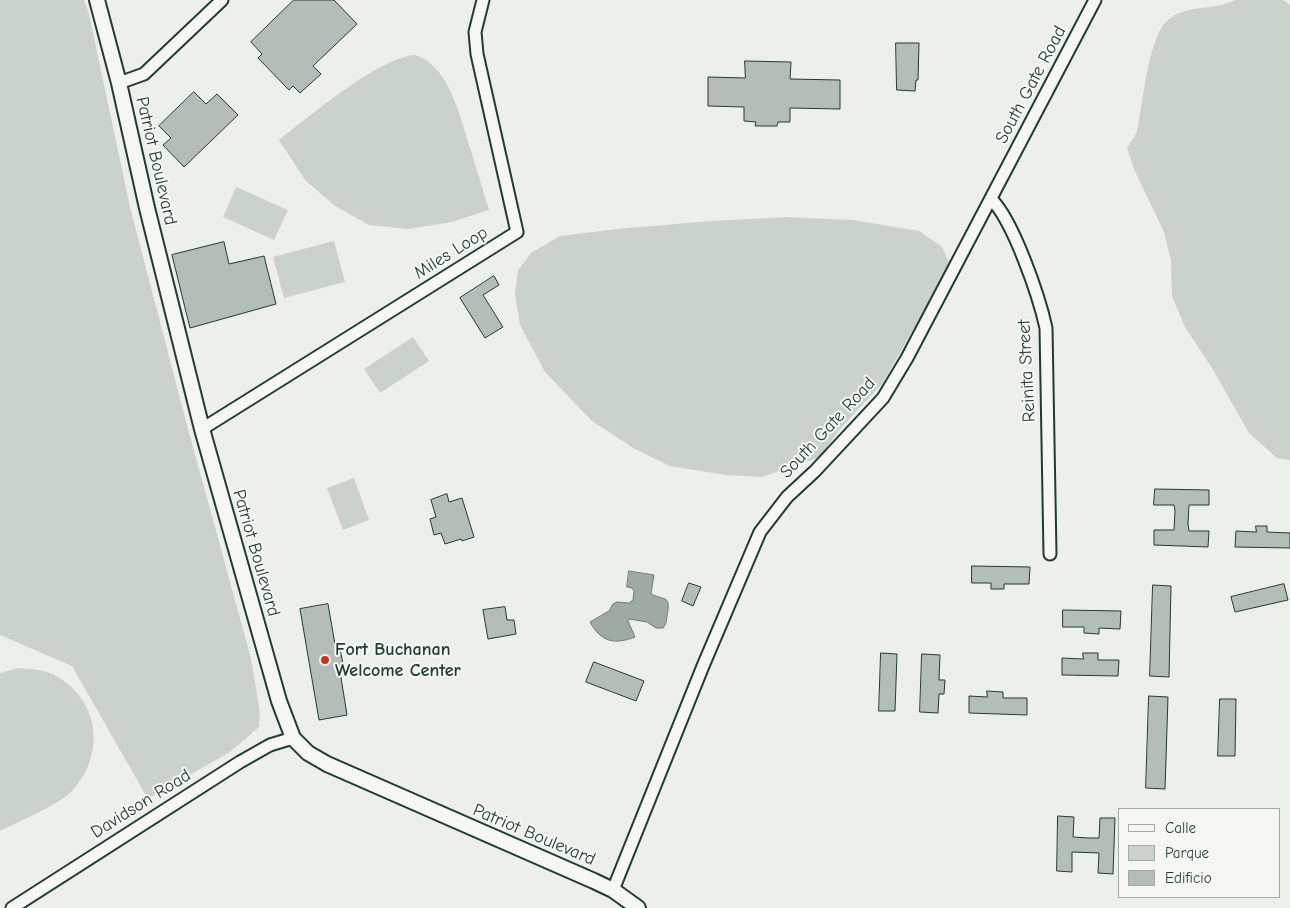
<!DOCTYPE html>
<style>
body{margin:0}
#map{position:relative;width:1290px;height:908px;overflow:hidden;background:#edefea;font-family:"Comic Neue",sans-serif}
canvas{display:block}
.legend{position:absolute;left:1118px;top:808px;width:162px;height:90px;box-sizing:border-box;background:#f6f6f2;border:1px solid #a0aca6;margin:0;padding:6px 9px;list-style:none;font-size:15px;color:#1f3d34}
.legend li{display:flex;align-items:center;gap:10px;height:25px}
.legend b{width:25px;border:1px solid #a0aca6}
</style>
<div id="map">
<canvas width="1290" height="908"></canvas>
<ul class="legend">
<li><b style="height:6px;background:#f6f6f2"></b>Calle</li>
<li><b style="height:14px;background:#cbd2cc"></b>Parque</li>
<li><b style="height:14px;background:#b4bdb8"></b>Edificio</li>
</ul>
</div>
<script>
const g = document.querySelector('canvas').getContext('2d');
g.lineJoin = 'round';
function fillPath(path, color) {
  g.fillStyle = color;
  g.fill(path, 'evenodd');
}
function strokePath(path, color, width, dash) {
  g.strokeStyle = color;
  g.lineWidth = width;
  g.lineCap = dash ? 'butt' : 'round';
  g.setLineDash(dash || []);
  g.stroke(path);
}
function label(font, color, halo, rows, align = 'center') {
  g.font = font + ' "Comic Neue",sans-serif';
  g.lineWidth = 4;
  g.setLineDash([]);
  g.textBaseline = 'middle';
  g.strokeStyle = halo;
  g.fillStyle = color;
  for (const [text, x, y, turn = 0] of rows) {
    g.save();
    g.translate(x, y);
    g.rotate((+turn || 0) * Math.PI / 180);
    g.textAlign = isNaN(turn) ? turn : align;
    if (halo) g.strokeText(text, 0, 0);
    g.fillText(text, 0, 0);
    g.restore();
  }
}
const green = new Path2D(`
 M 0,0 L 84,0 L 89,14 L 130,207 L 188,429 L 251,658 L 260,712 L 259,727 L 230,752 L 148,799 L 72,666 L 0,635 Z
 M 1235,0 L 1283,0 L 1290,5 L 1290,460 L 1277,458 L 1249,433 L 1212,368 L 1185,327 L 1172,296 L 1171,261 L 1164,232 L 1134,169 L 1127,148 C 1130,143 1135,137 1137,131 C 1143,105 1148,35 1169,19 C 1188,4 1215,11 1235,0 Z
 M 415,55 C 450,65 461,121 471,151 C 477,171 483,190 489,210 L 452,222 L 408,229 L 369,225 L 335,206 L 305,180 L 279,140 C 309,117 379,57 415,55 Z
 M 236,187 L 288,210 L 274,240 L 223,217 Z
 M 786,217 L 853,220 L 919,231 L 942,247 L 950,265 L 882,384 L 840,429 L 820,457 L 762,477 L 726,475 L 670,466 L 635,449 L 592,421 L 545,372 L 520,325 L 515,294 L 518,270 L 531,253 L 560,236 L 617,229 L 711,221 Z
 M 334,241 L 345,282 L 284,298 L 273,257 Z
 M 413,337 L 429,361 L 380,393 L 364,369 Z
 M 354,478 L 369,520 L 343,530 L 327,488 Z
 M 18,668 C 29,669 41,669 52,674 C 100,697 107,755 71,792 C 58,805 18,822 0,831 L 0,673 Z`);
const water = new Path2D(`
 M 629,571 L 654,575 L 651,594 C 666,601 671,595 667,616 C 666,622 667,623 663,628 L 656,628 L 647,622 L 629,619 L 628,621 L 635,637 C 614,645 601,642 590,622 L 609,611 L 613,604 L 617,602 L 629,603 L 633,600 L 634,591 L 632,588 L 627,587 Z`);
const building = new Path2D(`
 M 294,0 L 334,0 L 357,24 L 313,66 L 321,74 L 300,93 L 293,86 L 289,90 L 258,58 L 262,54 L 251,42 Z
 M 896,43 L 919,43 L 918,80 L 916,80 L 915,91 L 897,90 Z
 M 745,61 L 791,62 L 790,79 L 840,80 L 840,109 L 790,108 L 790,122 L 778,122 L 777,126 L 755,126 L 756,122 L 744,121 L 744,107 L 708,106 L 708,77 L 745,78 Z
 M 194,92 L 206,104 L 217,94 L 238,115 L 184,167 L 163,145 L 171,138 L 159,126 Z
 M 224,242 L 229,264 L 264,256 L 276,304 L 190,328 L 172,255 Z
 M 494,276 L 499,285 L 483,295 L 503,327 L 485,338 L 460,298 Z
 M 1155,489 L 1209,490 L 1209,505 L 1189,505 L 1188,524 L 1189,531 L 1209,531 L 1208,547 L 1154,545 L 1154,530 L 1174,530 L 1175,511 L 1174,505 L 1154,505 Z
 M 447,494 L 449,502 L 462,498 L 474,537 L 462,541 L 461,539 L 445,544 L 441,533 L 434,535 L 430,519 L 436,517 L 431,500 Z
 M 1256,526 L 1267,526 L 1267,532 L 1290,533 L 1290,548 L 1235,547 L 1236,531 L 1256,532 Z
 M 972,566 L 1030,567 L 1029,584 L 1004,584 L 1004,589 L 991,589 L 991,583 L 972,583 Z
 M 689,583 L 701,587 L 693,606 L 682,601 Z
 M 1284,584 L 1288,600 L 1235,612 L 1231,597 Z
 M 1153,585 L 1171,586 L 1169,677 L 1150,676 Z
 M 328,604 L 336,650 L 340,649 L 343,664 L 339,665 L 347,715 L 319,720 L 300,609 Z
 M 505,607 L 507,620 L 514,620 L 516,634 L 488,639 L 483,610 Z
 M 1063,610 L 1121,611 L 1120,629 L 1099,628 L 1099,634 L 1084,633 L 1084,627 L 1063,627 Z
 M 881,653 L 897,654 L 895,711 L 879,711 Z
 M 1083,653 L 1098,653 L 1098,660 L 1119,660 L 1118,676 L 1062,675 L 1062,658 L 1083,659 Z
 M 922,654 L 940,655 L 939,680 L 945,680 L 944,694 L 939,694 L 938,713 L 920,712 Z
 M 594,662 L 644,681 L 636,701 L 586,682 Z
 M 987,691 L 1003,692 L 1003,698 L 1027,698 L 1027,715 L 969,713 L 969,696 L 987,697 Z
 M 1149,696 L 1168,697 L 1165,789 L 1146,788 Z
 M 1220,699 L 1236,699 L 1235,756 L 1218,756 Z
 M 1058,816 L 1074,817 L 1073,837 L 1089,838 L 1099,838 L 1100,818 L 1115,818 L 1113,874 L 1098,873 L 1099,853 L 1072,852 L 1072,872 L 1057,871 Z`);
const minor = new Path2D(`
 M 119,83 L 144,74 L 222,0
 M 991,199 C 1013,220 1039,296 1046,328 L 1050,554
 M 202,429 L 517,232 L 477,54 L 475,32 L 483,0
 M 613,890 L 703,666 L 760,532 L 787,497 L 815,471 L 883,398 L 907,358 L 1095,0
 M 12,908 L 240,762 L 270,745 L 293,738`);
const tertiary = new Path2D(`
 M 97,0 L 119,83 L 147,208 L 202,429 L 279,701 L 293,738 L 308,753 L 327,764 L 594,881 L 613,890 L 638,908`);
const markers = [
 [325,660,5,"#c8321e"]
];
const streetNames = [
 ["South Gate Road",1031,85,-62],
 ["Patriot Boulevard",156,161,77],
 ["Miles Loop",451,253,-32],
 ["Reinita Street",1027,371,-93],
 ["South Gate Road",828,428,-47],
 ["Patriot Boulevard",256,553,74],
 ["Davidson Road",141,804,-32],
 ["Patriot Boulevard",534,835,23]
];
const poiNames = [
 ["Fort Buchanan",335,650],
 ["Welcome Center",335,671]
];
fillPath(green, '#cbd2cc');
fillPath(water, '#9faaa4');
strokePath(water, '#6c7e77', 1);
fillPath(building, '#b4bdb8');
strokePath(building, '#1f3d34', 1);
strokePath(minor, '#1f3d34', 15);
strokePath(tertiary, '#1f3d34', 18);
strokePath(minor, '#f6f6f2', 11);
strokePath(tertiary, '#f6f6f2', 14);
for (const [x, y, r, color] of markers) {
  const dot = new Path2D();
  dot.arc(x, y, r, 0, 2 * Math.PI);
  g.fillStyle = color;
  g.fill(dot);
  strokePath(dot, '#f6f6f2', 2);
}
label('18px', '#1f3d34', '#f6f6f2', streetNames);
label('bold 18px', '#1f3d34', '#f6f6f2', poiNames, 'left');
</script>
